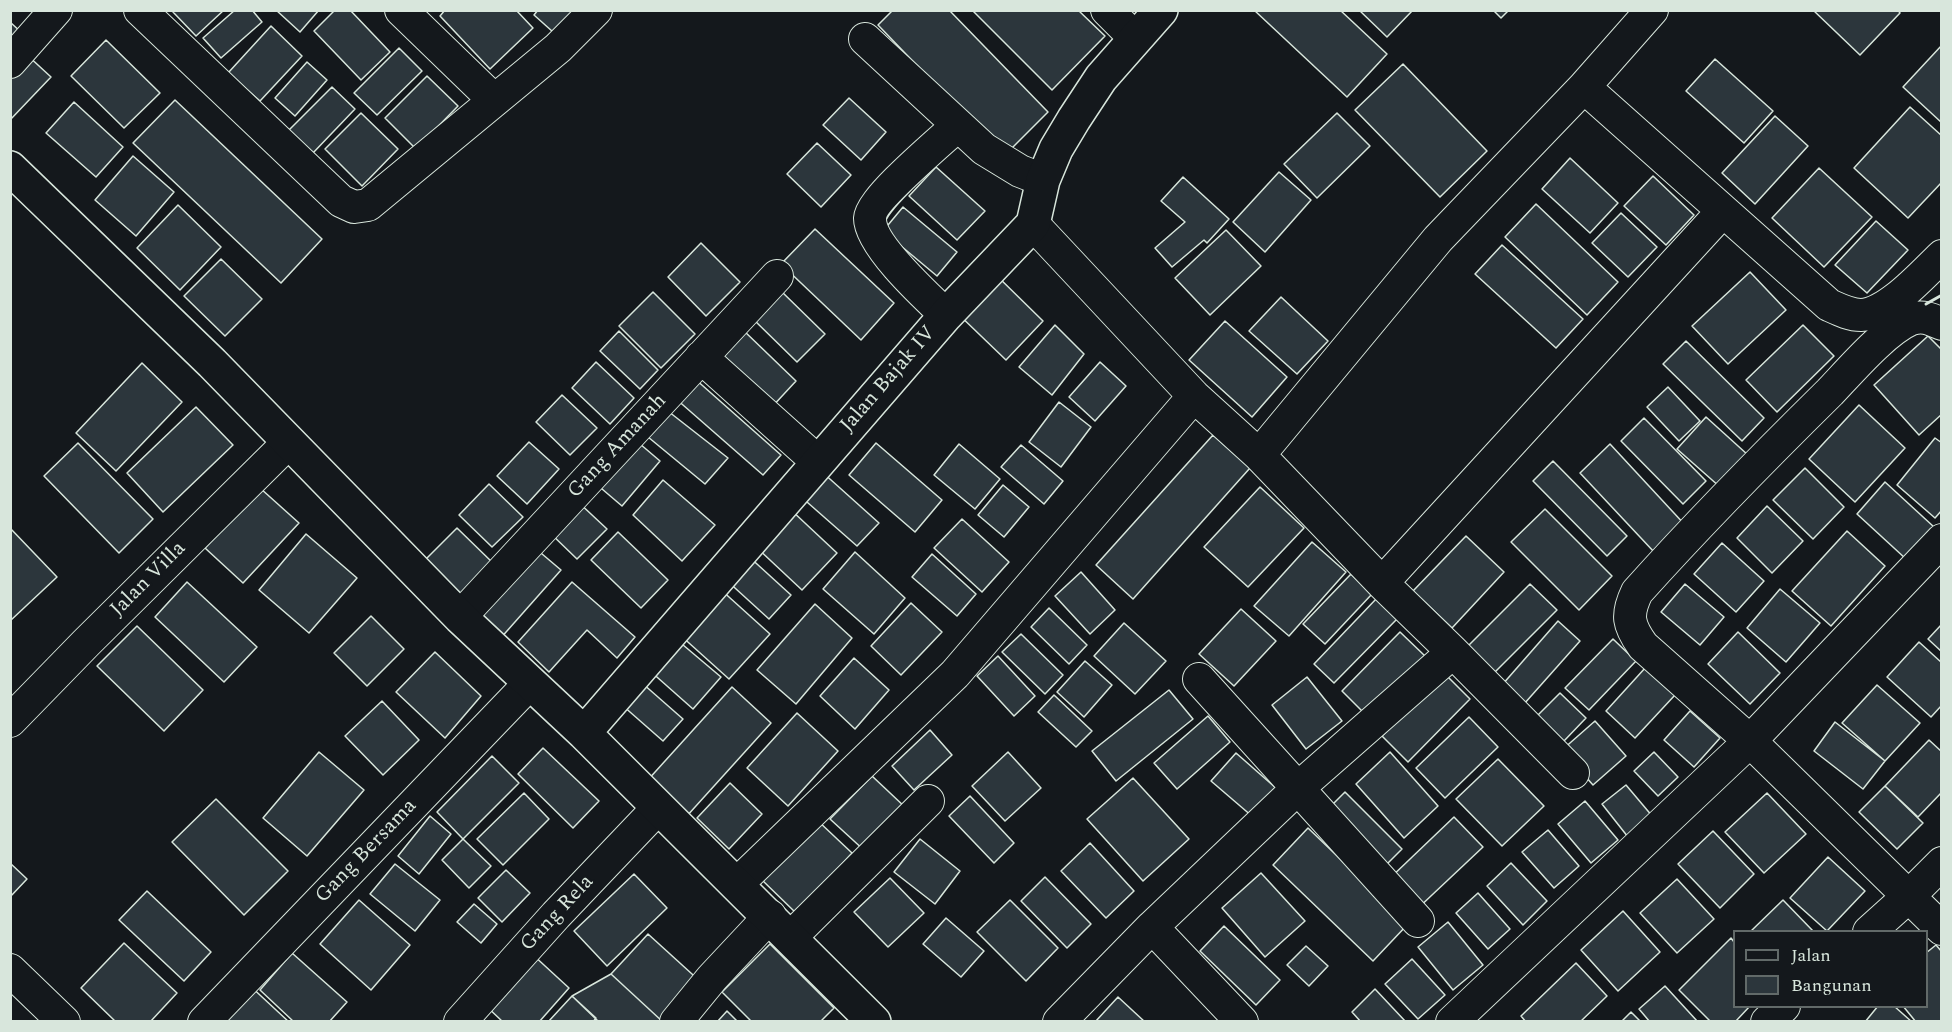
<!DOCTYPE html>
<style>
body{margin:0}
#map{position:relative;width:1952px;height:1032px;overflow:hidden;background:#14181c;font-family:Spectral,serif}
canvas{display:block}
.frame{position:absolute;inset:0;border:12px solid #d8e6dc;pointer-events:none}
.legend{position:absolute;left:1733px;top:930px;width:195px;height:78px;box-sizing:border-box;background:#14181c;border:2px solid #626a69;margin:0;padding:8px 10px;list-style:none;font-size:18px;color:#d8e6dc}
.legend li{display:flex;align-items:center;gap:12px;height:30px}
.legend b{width:30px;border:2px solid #626a69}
</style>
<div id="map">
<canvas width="1952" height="1032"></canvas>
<div class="frame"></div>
<ul class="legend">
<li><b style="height:8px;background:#14181c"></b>Jalan</li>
<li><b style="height:16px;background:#2c363c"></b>Bangunan</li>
</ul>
</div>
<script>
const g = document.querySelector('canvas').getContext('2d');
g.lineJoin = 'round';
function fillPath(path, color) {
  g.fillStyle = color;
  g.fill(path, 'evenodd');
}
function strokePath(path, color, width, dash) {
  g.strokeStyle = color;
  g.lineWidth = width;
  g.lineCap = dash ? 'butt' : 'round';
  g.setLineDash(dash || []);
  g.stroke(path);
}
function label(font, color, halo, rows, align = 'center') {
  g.font = font + ' Spectral,serif';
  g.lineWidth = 4.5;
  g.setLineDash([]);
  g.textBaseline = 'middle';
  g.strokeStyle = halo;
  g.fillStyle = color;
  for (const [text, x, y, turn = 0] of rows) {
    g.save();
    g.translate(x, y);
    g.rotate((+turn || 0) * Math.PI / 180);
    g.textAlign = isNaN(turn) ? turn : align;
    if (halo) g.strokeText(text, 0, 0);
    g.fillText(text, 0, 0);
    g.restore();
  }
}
const building = new Path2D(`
 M 175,10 L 224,10 L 196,36 L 173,12 Z
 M 235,10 L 252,10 L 262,22 L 221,58 L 203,38 Z
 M 276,10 L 319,10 L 300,32 Z
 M 335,10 L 350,10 L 390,52 L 361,80 L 314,31 Z
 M 445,10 L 516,10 L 533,28 L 490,69 L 440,16 Z
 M 538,10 L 588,10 L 562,40 L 534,15 Z
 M 893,10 L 949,10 L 1048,112 L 1004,156 L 878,25 Z
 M 972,10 L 1078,10 L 1105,36 L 1052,90 Z
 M 1254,10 L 1340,10 L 1387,54 L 1347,97 Z
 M 1359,10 L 1413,10 L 1387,37 Z
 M 1493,10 L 1509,10 L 1501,18 Z
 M 1813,10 L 1898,10 L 1900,13 L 1860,55 Z
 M 10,22 L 22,33 L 10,45 Z
 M 271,26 L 302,56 L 260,101 L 228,73 Z
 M 106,40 L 160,93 L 124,128 L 71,76 Z
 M 1942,45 L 1942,123 L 1903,87 Z
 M 399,48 L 422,71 L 377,115 L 354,93 Z
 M 26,54 L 51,77 L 10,120 L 10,70 Z
 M 1715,59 L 1773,111 L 1744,143 L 1686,91 Z
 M 307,62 L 327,80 L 295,116 L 275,98 Z
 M 1403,64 L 1487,151 L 1440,197 L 1355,110 Z
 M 427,76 L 458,106 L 416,149 L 385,118 Z
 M 332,87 L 355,109 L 312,154 L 288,131 Z
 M 849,98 L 886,132 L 861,160 L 823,125 Z
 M 175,100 L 322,239 L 281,283 L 133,143 Z
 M 74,102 L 123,147 L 96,177 L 46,133 Z
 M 1910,107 L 1942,136 L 1942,182 L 1908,218 L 1854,168 Z
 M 361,113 L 398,149 L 362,186 L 325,149 Z
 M 1337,113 L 1370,146 L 1317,198 L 1284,164 Z
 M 1775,116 L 1808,146 L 1755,204 L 1722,173 Z
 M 817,143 L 851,175 L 821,207 L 787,174 Z
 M 133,156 L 174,192 L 136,236 L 95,200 Z
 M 1570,158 L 1618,203 L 1590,233 L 1542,189 Z
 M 936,167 L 985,211 L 957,240 L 909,196 Z
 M 1819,168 L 1872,217 L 1824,267 L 1772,218 Z
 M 1279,172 L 1311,200 L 1265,252 L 1233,222 Z
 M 1653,176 L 1694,215 L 1666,245 L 1624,206 Z
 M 1183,177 L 1229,219 L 1207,243 L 1204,240 L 1172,267 L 1155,248 L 1185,222 L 1161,201 Z
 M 1536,204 L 1618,282 L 1587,315 L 1505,237 Z
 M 178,205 L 221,247 L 180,290 L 137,248 Z
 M 903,207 L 957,252 L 937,276 L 883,231 Z
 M 1621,213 L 1657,247 L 1628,277 L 1592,243 Z
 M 1876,221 L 1908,250 L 1867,293 L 1835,265 Z
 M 815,229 L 894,303 L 861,340 L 781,264 Z
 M 1226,230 L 1261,266 L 1210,315 L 1175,278 Z
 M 701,243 L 740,282 L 706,316 L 668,277 Z
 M 1502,245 L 1583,319 L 1556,348 L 1475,274 Z
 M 221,259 L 262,299 L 225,336 L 184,296 Z
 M 992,271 L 1043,321 L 1006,360 L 954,310 Z
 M 1750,272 L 1786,310 L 1728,364 L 1692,326 Z
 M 780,290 L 825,334 L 797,362 L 752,318 Z
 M 653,292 L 695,334 L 661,368 L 619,326 Z
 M 1281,297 L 1328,341 L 1297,374 L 1249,331 Z
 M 1225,321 L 1287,377 L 1252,417 L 1189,360 Z
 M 1055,325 L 1084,354 L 1052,395 L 1019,367 Z
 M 1803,325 L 1834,356 L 1777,412 L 1746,380 Z
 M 742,329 L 796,381 L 771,408 L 716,355 Z
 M 619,331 L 658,370 L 640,389 L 600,351 Z
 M 1928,336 L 1942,350 L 1942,414 L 1919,435 L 1874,385 Z
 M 1686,341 L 1764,418 L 1742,441 L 1663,364 Z
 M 596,362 L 634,398 L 610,424 L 572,388 Z
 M 1100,362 L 1126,386 L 1095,421 L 1069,397 Z
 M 142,363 L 182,402 L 116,471 L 76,433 Z
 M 694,378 L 781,455 L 763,475 L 675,398 Z
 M 1668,387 L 1700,421 L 1679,441 L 1647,407 Z
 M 562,395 L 597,428 L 570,455 L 536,422 Z
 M 1059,402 L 1091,427 L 1061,467 L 1029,442 Z
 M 1859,405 L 1905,448 L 1855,502 L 1809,459 Z
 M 196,407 L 233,445 L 163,512 L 127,473 Z
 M 664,408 L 728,458 L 705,484 L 642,432 Z
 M 1706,417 L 1748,455 L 1720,487 L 1677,449 Z
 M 1644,418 L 1706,481 L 1683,504 L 1621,441 Z
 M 1213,435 L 1250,468 L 1133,599 L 1096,565 Z
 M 633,438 L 660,461 L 622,506 L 595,483 Z
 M 1935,438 L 1942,443 L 1942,510 L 1935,518 L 1897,485 Z
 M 529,442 L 559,469 L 527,504 L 497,476 Z
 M 78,443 L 153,519 L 119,553 L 44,476 Z
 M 876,443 L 942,500 L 915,532 L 849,475 Z
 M 959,444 L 1000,479 L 975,509 L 934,475 Z
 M 1610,444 L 1686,526 L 1655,553 L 1580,473 Z
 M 1021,445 L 1063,481 L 1044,504 L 1001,467 Z
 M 1553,461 L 1627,536 L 1607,556 L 1533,481 Z
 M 1805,468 L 1844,507 L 1813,539 L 1773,500 Z
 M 821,471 L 879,523 L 857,546 L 799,495 Z
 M 663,480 L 715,525 L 682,561 L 633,515 Z
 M 1885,482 L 1934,527 L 1906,559 L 1857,514 Z
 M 489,484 L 523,517 L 492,547 L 459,515 Z
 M 1003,485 L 1029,507 L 1004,537 L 978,515 Z
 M 1260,487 L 1304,528 L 1248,587 L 1204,547 Z
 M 260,488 L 299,523 L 243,583 L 205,548 Z
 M 576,500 L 607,529 L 577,559 L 547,530 Z
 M 1767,506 L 1803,541 L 1772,573 L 1737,538 Z
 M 790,509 L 837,553 L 802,590 L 755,546 Z
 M 1545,509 L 1612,576 L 1579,610 L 1511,542 Z
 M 962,519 L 1009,562 L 982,592 L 934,548 Z
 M 10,528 L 57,577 L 10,621 Z
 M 457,528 L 495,565 L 461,599 L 423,562 Z
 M 1847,531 L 1885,566 L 1831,626 L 1792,591 Z
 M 618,532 L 668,580 L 641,608 L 591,560 Z
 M 306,534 L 357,578 L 309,633 L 259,590 Z
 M 1466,536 L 1504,572 L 1452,628 L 1413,591 Z
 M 1312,542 L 1346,572 L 1289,636 L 1254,606 Z
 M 1722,543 L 1764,581 L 1736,612 L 1694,574 Z
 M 535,548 L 561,570 L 499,640 L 473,617 Z
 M 855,552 L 905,598 L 874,634 L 823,589 Z
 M 746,554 L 791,595 L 769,619 L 724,578 Z
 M 932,554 L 976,594 L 957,616 L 912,577 Z
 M 1081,572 L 1115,610 L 1090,634 L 1055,596 Z
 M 1351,574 L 1372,594 L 1325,644 L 1303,624 Z
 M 187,582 L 257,647 L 224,682 L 155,617 Z
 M 572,582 L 635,637 L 617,658 L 587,630 L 549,672 L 518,642 Z
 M 1530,584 L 1557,610 L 1492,675 L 1465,649 Z
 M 1685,584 L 1724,617 L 1700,645 L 1661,612 Z
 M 719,588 L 770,634 L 729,679 L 679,634 Z
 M 1780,589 L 1820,623 L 1786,662 L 1747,628 Z
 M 1377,598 L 1398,618 L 1334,683 L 1314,664 Z
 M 911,603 L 942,632 L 901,675 L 871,646 Z
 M 815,604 L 852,638 L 796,704 L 757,670 Z
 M 1049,608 L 1087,645 L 1069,664 L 1031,627 Z
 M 1241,609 L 1276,641 L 1234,686 L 1199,654 Z
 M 371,616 L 404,649 L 367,686 L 334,653 Z
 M 1558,621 L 1580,641 L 1524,704 L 1502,685 Z
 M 1124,623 L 1166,661 L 1135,694 L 1094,656 Z
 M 1942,624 L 1942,652 L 1928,639 Z
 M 137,626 L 203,690 L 164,731 L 97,666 Z
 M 1400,632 L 1425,656 L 1366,715 L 1342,691 Z
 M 1738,632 L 1780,673 L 1750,704 L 1708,664 Z
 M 1021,634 L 1063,675 L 1045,694 L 1002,652 Z
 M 676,639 L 721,677 L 693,709 L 649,670 Z
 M 1613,639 L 1636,661 L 1589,710 L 1565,688 Z
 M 1919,642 L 1942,663 L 1942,705 L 1931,717 L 1887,677 Z
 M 435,652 L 481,696 L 445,738 L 396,692 Z
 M 998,656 L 1035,696 L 1014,716 L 977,676 Z
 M 854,658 L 889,690 L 855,729 L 820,696 Z
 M 1085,661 L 1112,685 L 1084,717 L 1057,692 Z
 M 1646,667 L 1675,695 L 1635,738 L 1606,711 Z
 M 1444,673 L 1470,699 L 1408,762 L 1382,736 Z
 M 1307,677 L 1342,721 L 1306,749 L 1272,705 Z
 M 642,683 L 683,719 L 663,741 L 622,705 Z
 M 1877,685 L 1920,723 L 1885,761 L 1842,723 Z
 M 732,687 L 771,723 L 686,817 L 646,782 Z
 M 1169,690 L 1193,719 L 1116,781 L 1092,751 Z
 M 1560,693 L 1586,718 L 1563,742 L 1536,717 Z
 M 1054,695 L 1092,731 L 1076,747 L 1038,712 Z
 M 382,701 L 419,740 L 383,775 L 345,736 Z
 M 1690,711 L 1720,738 L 1694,767 L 1664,740 Z
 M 797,713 L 838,751 L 788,806 L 747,768 Z
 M 1208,716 L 1230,742 L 1177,789 L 1154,763 Z
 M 1469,717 L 1498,747 L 1445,798 L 1416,768 Z
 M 1595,721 L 1626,756 L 1593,785 L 1562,750 Z
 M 1835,722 L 1885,761 L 1863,789 L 1814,751 Z
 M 930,730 L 952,755 L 914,790 L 892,766 Z
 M 1929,740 L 1942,752 L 1942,792 L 1918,817 L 1885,786 Z
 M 543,748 L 599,801 L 573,828 L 518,774 Z
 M 319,752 L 364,790 L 307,856 L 263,818 Z
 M 1008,752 L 1041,788 L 1005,821 L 972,786 Z
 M 1390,752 L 1438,806 L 1404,838 L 1356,784 Z
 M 1654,752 L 1678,777 L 1658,796 L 1634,771 Z
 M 1236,753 L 1277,789 L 1253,817 L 1211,781 Z
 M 492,756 L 519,783 L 463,839 L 437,812 Z
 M 1498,759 L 1544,806 L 1502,846 L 1456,799 Z
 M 872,776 L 906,808 L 866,852 L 830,819 Z
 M 1133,778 L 1189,839 L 1143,881 L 1087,819 Z
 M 730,783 L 762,814 L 729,849 L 697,818 Z
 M 1626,785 L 1653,817 L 1628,837 L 1602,804 Z
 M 1885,786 L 1923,823 L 1897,849 L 1859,812 Z
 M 1345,792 L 1402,849 L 1381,870 L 1324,813 Z
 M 524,793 L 549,819 L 503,865 L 477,839 Z
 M 1767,793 L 1806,834 L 1764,873 L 1725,832 Z
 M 970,796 L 1014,843 L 994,863 L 949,816 Z
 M 216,799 L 288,871 L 244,915 L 172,842 Z
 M 1585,801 L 1618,840 L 1591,863 L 1558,824 Z
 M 430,816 L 451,834 L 419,874 L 398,856 Z
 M 1454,817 L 1483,847 L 1415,911 L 1387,881 Z
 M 817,820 L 852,853 L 797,914 L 761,879 Z
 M 1308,828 L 1408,924 L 1373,961 L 1273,865 Z
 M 1548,830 L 1579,866 L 1554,888 L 1522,852 Z
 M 1713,831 L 1754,874 L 1720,908 L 1678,864 Z
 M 463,839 L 491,866 L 469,888 L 442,860 Z
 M 920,839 L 960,871 L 935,904 L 894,872 Z
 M 1090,843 L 1134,891 L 1106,918 L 1061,871 Z
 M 1828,857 L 1865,891 L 1827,931 L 1790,898 Z
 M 10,863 L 27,879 L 10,897 Z
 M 1511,863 L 1547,901 L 1523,925 L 1487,886 Z
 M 395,864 L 440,900 L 415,931 L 370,894 Z
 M 506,870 L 530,893 L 502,922 L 478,898 Z
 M 1261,873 L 1305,921 L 1265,957 L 1222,908 Z
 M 634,874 L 667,908 L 607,966 L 574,931 Z
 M 1045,877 L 1091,924 L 1067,948 L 1021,901 Z
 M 890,878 L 924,913 L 888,947 L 854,912 Z
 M 1677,879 L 1714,919 L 1677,953 L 1640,913 Z
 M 147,891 L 211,952 L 184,981 L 119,920 Z
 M 1478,893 L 1510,929 L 1488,949 L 1456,913 Z
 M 359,900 L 410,945 L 371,990 L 320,944 Z
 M 1010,900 L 1058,948 L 1026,981 L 977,932 Z
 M 1783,900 L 1814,932 L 1750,932 Z
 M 474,904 L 497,924 L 481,943 L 457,922 Z
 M 1623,911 L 1660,952 L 1618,991 L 1581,950 Z
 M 946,918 L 984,951 L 961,977 L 923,944 Z
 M 1448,922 L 1483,965 L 1453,990 L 1418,947 Z
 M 1224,926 L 1280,980 L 1256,1005 L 1200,951 Z
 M 648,934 L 703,984 L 663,1022 L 611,974 Z
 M 1731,938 L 1734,942 L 1734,1006 L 1750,1006 L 1735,1022 L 1711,1022 L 1679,990 Z
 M 124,943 L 177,993 L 150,1022 L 116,1022 L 81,988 Z
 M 770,944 L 834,1008 L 820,1022 L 752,1022 L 722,992 Z
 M 1936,945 L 1942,952 L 1942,1021 L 1916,1022 L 1903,1006 L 1926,1006 L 1926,953 Z
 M 1306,946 L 1328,966 L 1309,986 L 1287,965 Z
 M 292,953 L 347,1002 L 329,1022 L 294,1022 L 260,990 Z
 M 532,954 L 569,988 L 539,1022 L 503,1022 L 485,1005 Z
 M 1412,959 L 1445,995 L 1418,1019 L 1385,984 Z
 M 1576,963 L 1607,996 L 1580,1022 L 1526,1022 L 1521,1016 Z
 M 611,974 L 663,1022 L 599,1022 L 572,996 Z
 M 247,983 L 289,1022 L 212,1022 Z
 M 1665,986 L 1698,1022 L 1650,1022 L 1639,1009 Z
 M 1375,989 L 1406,1022 L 1361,1022 L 1352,1012 Z
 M 572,996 L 596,1018 L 593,1022 L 548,1022 Z
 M 1118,997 L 1145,1022 L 1095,1022 Z
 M 1878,1006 L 1894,1006 L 1912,1022 L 1865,1022 Z
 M 727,1011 L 738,1022 L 717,1022 Z
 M 1631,1012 L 1641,1022 L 1621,1022 Z`);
const minor = new Path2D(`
 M 140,10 L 341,201 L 354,207 L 368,205 L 558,48 L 596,10
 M 401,10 L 494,100
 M 1107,10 L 1135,38
 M 1652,10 L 1584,87 L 1829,305 C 1840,310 1850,315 1861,315 C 1888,314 1923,274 1942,256
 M 865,39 L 984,149 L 1020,171 L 1043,180
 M 10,62 L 56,10
 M 1033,224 L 1194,396 L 1259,455 L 1382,583 L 1453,652 L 1297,789 L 1152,927 L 1242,1022
 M 946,315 C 927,297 869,244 870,218 C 871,199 941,141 958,125
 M 1942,324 C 1931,319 1923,315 1911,319 C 1884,331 1851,370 1830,392 C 1764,457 1699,523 1637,592 C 1626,615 1628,625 1643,646 L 1750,741 L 1942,929
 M 701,357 L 818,462
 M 1259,455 L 1438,239 L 1584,87
 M 1382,583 L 1722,212
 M 460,617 L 777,276
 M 1453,652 L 1573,773
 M 1199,679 L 1418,921
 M 10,721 L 86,643 L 289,442
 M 737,884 L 955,674 L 1194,396
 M 1869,932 L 1909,896 L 1942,863
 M 791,937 L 928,801
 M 10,970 L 64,1022
 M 204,1022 L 530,683
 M 460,1022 L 556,915 L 658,808
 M 676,1022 L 712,978 L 770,916
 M 1059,1022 L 1152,927
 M 1452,1022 L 1750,741 L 1942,540
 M 1767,1022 L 1784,1006`);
const tertiary = new Path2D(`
 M 10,168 L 212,363 L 460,617 L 584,733 L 874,1022
 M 584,733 L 946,315 L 1033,224 L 1043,180 L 1056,149 L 1074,119 L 1101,78 L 1161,10`);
const wall = new Path2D(`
 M 1926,304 L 1942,295`);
const streetNames = [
 ["Jalan Bajak IV",889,380,-49],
 ["Gang Amanah",618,447,-47],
 ["Jalan Villa",149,580,-45],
 ["Gang Bersama",367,852,-46],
 ["Gang Rela",558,914,-47]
];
fillPath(building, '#2c363c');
strokePath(building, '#d8e6dc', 1.5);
strokePath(minor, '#d8e6dc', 34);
strokePath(tertiary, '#d8e6dc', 36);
strokePath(minor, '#14181c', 32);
strokePath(tertiary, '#14181c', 33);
strokePath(wall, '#d8e6dc', 3);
label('21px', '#d8e6dc', '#14181c', streetNames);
</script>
